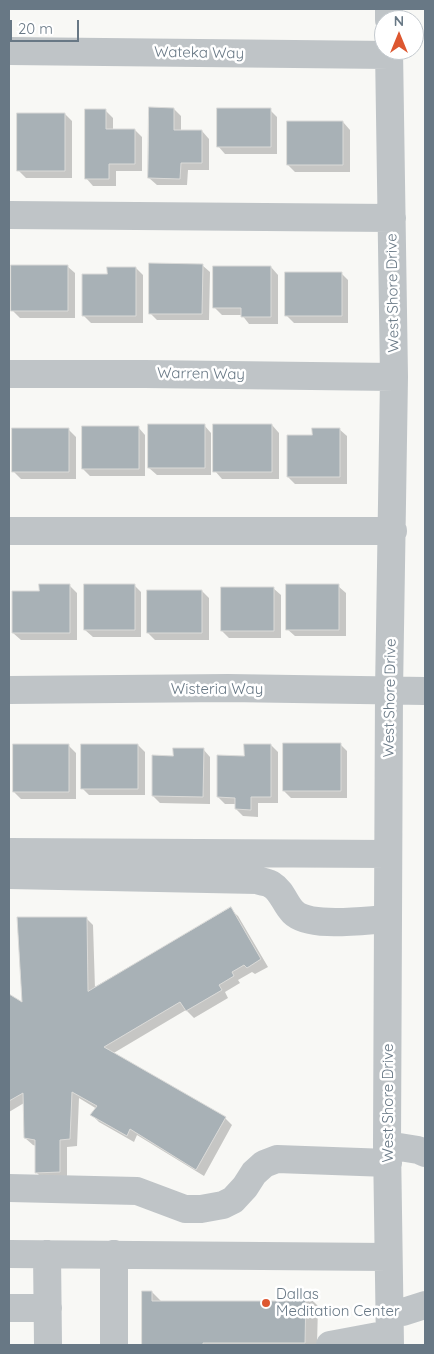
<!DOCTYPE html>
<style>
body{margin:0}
#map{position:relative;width:434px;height:1354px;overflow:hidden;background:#f8f8f5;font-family:Quicksand,sans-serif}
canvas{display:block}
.frame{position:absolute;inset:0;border:10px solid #687885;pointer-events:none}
.north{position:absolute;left:374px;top:10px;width:50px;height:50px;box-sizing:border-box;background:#fff;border:1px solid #c3c9ce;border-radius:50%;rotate:0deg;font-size:14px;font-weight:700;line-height:20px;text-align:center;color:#687885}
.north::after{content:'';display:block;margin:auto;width:18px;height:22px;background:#dd5730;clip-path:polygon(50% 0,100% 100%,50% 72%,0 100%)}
.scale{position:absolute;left:10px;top:20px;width:69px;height:22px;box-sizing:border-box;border:2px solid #687885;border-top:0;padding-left:6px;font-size:15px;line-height:18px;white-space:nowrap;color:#687885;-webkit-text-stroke:4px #fff;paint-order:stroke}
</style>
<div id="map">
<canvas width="434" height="1354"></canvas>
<div class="frame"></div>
<div class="north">N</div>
<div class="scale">20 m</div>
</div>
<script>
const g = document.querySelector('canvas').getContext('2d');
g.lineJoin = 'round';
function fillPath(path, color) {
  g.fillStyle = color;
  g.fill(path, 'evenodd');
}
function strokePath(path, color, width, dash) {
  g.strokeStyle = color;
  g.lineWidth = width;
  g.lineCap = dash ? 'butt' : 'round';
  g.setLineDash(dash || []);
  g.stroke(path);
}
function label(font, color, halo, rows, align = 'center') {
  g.font = font + ' Quicksand,sans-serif';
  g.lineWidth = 5;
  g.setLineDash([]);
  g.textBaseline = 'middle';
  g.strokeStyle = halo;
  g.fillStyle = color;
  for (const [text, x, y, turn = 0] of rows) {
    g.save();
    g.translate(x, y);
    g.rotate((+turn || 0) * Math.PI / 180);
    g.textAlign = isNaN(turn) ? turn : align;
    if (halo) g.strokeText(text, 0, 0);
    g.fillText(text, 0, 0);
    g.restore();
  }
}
const shadow = new Path2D(`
 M 174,109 L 181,116 L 181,131 L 202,131 L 209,139 L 209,170 L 188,170 L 187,185 L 157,185 L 149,178 Z
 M 270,110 L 277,117 L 277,154 L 225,154 L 218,146 Z
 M 106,111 L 113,118 L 113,130 L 135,130 L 142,137 L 142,171 L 116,171 L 116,186 L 93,186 L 86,178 Z
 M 65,114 L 72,121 L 72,178 L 26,178 L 19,171 Z
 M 343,122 L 350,130 L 350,172 L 295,172 L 288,165 Z
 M 9,137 L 10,138 L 9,172 Z
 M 202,265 L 210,272 L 209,320 L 157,320 L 150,313 Z
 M 67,266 L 75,273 L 75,318 L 20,318 L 13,311 Z
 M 271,267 L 278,275 L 278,324 L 249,324 L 242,315 L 222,315 L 215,308 Z
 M 136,268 L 143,275 L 143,323 L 91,323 L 83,315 L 108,276 Z
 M 341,273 L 348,280 L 348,323 L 294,323 L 286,315 Z
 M 204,425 L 211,433 L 211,475 L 157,475 L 149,468 Z
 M 272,425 L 279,433 L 279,479 L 222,479 L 215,471 Z
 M 138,427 L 145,435 L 145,476 L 90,476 L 83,469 Z
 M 339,429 L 347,436 L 347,484 L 295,484 L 288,477 L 313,436 Z
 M 69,430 L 76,437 L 76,479 L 21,479 L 13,471 Z
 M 134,585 L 141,592 L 141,637 L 93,637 L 85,630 Z
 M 70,586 L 77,593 L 77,640 L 21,640 L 13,633 L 40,592 Z
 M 338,586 L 346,593 L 346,636 L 295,636 L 287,629 Z
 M 273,588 L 281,595 L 281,638 L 229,638 L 222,631 Z
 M 202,591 L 209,598 L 209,640 L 155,640 L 148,633 Z
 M 340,744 L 347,751 L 347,798 L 291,798 L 284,791 Z
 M 138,745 L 145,752 L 145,795 L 89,795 L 82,788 Z
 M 271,745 L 278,752 L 278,803 L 258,803 L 258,817 L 243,816 L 236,809 L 236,804 L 225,804 L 218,797 L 245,757 Z
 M 69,746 L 76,753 L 76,799 L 21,799 L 14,792 Z
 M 203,749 L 210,757 L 210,804 L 160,803 L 153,796 L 174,757 Z
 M 230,909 L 238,916 L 268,967 L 255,974 L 252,972 L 238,980 L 240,983 L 225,992 L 228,998 L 194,1018 L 186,1010 L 112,1054 L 225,1118 L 232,1125 L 204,1176 L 137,1135 L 134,1142 L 99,1122 L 92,1115 L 97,1109 L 79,1098 L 77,1146 L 67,1147 L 67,1179 L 43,1179 L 36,1172 L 36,1146 L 33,1145 L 25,1138 L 24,1103 L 9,1112 L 9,996 L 23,1004 L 86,918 L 93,925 L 95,989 Z
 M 143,1292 L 152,1292 L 162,1302 L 291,1303 L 306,1294 L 318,1306 L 317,1345 L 144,1345 Z`);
const building = new Path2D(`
 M 149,107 L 174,108 L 174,130 L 202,130 L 202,163 L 181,163 L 180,179 L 148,178 Z
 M 217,108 L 271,108 L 271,147 L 217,147 Z
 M 85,109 L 106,109 L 106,129 L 135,129 L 135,164 L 109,164 L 109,179 L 85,179 Z
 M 17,113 L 65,113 L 65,171 L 17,171 Z
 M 287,121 L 343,121 L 343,165 L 287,165 Z
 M 149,263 L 203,264 L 202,314 L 149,314 Z
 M 11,265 L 68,265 L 68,311 L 11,311 Z
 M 213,266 L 271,266 L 271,317 L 241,317 L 241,308 L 213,308 Z
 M 107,267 L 136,267 L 136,316 L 82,316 L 82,274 L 107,274 Z
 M 285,272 L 342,272 L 342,316 L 285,316 Z
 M 148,424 L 205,424 L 205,468 L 148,468 Z
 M 213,424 L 272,424 L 272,472 L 213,472 Z
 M 82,426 L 139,426 L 139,469 L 82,469 Z
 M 12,428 L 69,428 L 69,472 L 12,472 Z
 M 312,428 L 340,428 L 340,477 L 287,477 L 287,435 L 312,435 Z
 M 39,584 L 70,584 L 70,633 L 12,633 L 12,591 L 39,591 Z
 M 84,584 L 135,584 L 135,630 L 84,630 Z
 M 286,584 L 339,584 L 339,630 L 286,630 Z
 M 221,587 L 274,587 L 274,631 L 221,631 Z
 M 147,590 L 202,590 L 202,633 L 147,633 Z
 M 283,743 L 341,743 L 341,791 L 283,791 Z
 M 13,744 L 69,744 L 69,792 L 13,792 Z
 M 81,744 L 138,744 L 138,789 L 81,789 Z
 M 244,744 L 271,744 L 271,797 L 251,797 L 251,810 L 235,809 L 235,798 L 217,797 L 217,755 L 244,756 Z
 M 173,748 L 204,748 L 203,797 L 152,796 L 152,755 L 173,756 Z
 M 231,907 L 261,959 L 247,968 L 244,965 L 232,972 L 234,976 L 219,985 L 222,990 L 186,1011 L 180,1002 L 104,1047 L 226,1117 L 196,1170 L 130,1129 L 127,1136 L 90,1115 L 97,1106 L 72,1092 L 70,1139 L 60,1140 L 60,1172 L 35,1173 L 35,1140 L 24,1138 L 23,1093 L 9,1101 L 9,994 L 22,1002 L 17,917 L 87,917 L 88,991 Z
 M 142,1291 L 152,1291 L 152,1301 L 290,1301 L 290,1293 L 306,1292 L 305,1343 L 203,1343 L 203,1345 L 142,1345 Z`);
const minor = new Path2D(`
 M 389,9 L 389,20
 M 389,50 L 394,377 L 389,692 L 387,1145 L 390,1345
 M 9,51 L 389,55
 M 9,215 L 392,218
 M 9,374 L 145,374 L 394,377
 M 9,531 L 393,531
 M 9,690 L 228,688 L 425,691
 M 9,852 L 388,854
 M 9,875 L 257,880 C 262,882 268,882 272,885 C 282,891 285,904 293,912 C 310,929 365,920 388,919
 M 387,1145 L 418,1150 L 425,1153
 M 9,1188 L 137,1191 L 185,1209 L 201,1209 L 223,1205 L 233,1200 L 245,1187 L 254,1173 L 264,1164 L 277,1159 L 388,1163
 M 9,1254 L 388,1257
 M 47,1254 L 48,1345
 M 9,1308 L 48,1308
 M 389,1312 L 403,1312 L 425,1305
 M 114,1345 L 114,1254
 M 330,1345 L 389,1334`);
const markers = [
 [266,1303,5,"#dd5730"]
];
const streetNames = [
 ["Wateka Way",199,53,1],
 ["West Shore Drive",393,293,-91],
 ["Warren Way",201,374,1],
 ["Wisteria Way",217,689],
 ["West Shore Drive",390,698,-89],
 ["West Shore Drive",388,1103,-90]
];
const poiNames = [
 ["Dallas",276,1294],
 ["Meditation Center",276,1311]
];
fillPath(shadow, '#0003');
fillPath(building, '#a8b1b6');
strokePath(building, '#dadad8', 1);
strokePath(minor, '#bfc4c7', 28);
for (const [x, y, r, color] of markers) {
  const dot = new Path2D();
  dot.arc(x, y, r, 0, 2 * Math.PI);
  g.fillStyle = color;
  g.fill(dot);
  strokePath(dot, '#fff', 2);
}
label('15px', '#687885', '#fff', streetNames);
label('15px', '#687885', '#fff', poiNames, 'left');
</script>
